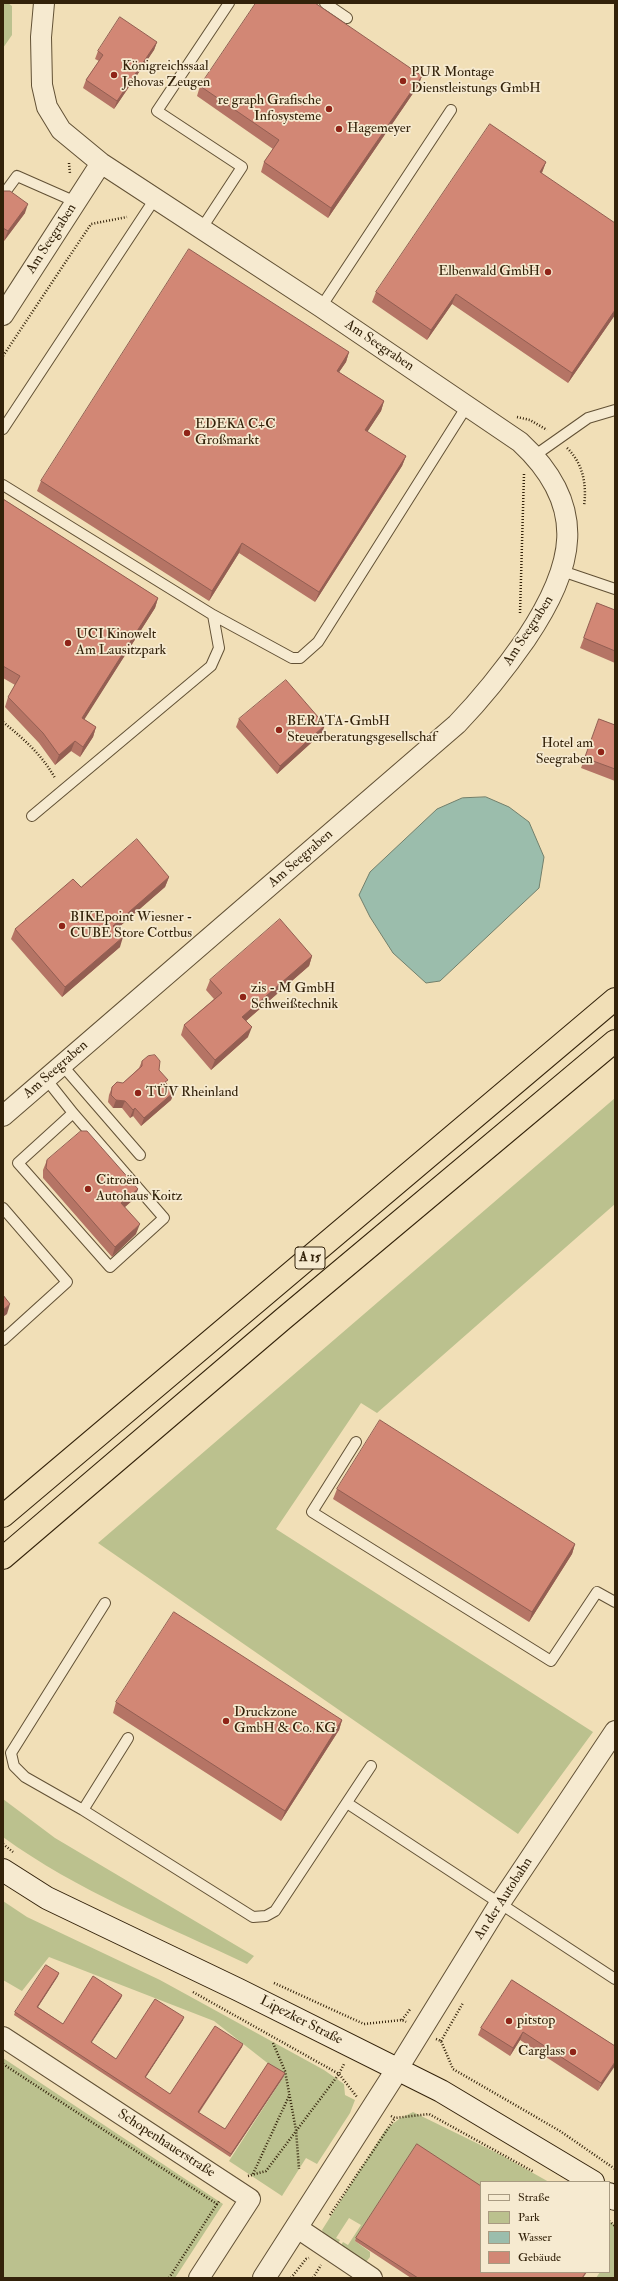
<!DOCTYPE html>
<meta charset="utf-8">
<style>
body{margin:0}
#map{position:relative;width:618px;height:2281px;overflow:hidden;background:#f1dfb7;font-family:"IM FELL Double Pica",serif}
canvas{display:block}
.frame{position:absolute;inset:0;border:4px solid #33220a;pointer-events:none}
.legend{position:absolute;left:480px;top:2181px;width:130px;height:92px;box-sizing:border-box;background:#f6ead0;border:1px solid #a89a81;margin:0;padding:5px 7px;list-style:none;font-size:12px;color:#33220a}
.legend li{display:flex;align-items:center;gap:8px;height:20px}
.legend b{width:20px;border:1px solid #a89a81}
</style>
<div id="map">
<canvas width="618" height="2281"></canvas>
<div class="frame"></div>
<ul class="legend">
<li><b style="height:5px;background:#f6ead0"></b>Straße</li>
<li><b style="height:11px;background:#bbc18e"></b>Park</li>
<li><b style="height:11px;background:#9bbdac"></b>Wasser</li>
<li><b style="height:11px;background:#d28775"></b>Gebäude</li>
</ul>
</div>
<script>
const g = document.querySelector('canvas').getContext('2d');
g.lineJoin = 'round';
function fillPath(path, color) {
  g.fillStyle = color;
  g.fill(path, 'evenodd');
}
function strokePath(path, color, width, dash) {
  g.strokeStyle = color;
  g.lineWidth = width;
  g.lineCap = dash ? 'butt' : 'round';
  g.setLineDash(dash || []);
  g.stroke(path);
}
function label(font, color, halo, rows, align = 'center') {
  g.font = font + ' "IM FELL Double Pica",serif';
  g.lineWidth = 3.5;
  g.setLineDash([]);
  g.textBaseline = 'middle';
  g.strokeStyle = halo;
  g.fillStyle = color;
  for (const [text, x, y, turn = 0] of rows) {
    g.save();
    g.translate(x, y);
    g.rotate((+turn || 0) * Math.PI / 180);
    g.textAlign = isNaN(turn) ? turn : align;
    if (halo) g.strokeText(text, 0, 0);
    g.fillText(text, 0, 0);
    g.restore();
  }
}
const green = new Path2D(`
 M 3,3 L 8,3 L 12,6 L 12,35 L 3,48 Z
 M 615,1098 L 615,1204 L 377,1413 L 361,1403 L 276,1529 L 593,1732 L 518,1834 L 98,1543 Z
 M 3,1799 L 55,1838 L 254,1956 L 247,1964 C 165,1925 77,1891 3,1837 Z
 M 3,1901 L 27,1917 L 160,1980 L 324,2070 L 344,2084 L 345,2095 L 355,2100 L 350,2113 L 317,2164 L 306,2158 L 282,2196 L 229,2161 L 284,2076 L 214,2021 L 49,1957 L 22,1991 L 3,1980 Z
 M 3,2058 L 223,2204 L 175,2278 L 3,2278 Z
 M 413,2112 L 501,2155 L 549,2182 L 481,2182 L 481,2191 L 355,2241 L 370,2252 L 370,2257 L 365,2263 L 340,2247 L 343,2242 L 348,2245 L 361,2225 L 349,2218 L 336,2238 L 340,2240 L 337,2245 L 326,2238 L 322,2230 L 386,2129 L 399,2119 Z
 M 609,2221 L 615,2225 L 615,2278 L 596,2278 L 600,2272 L 609,2272 Z`);
const water = new Path2D(`
 M 486,797 L 509,807 L 529,822 L 544,857 L 539,888 L 440,981 L 426,983 L 393,953 L 370,917 L 359,895 L 370,872 L 437,809 L 462,798 Z`);
const path = new Path2D(`
 M 69,163 L 70,174
 M 3,356 L 91,224 L 127,217
 M 517,417 L 530,420 L 547,430
 M 567,448 C 583,463 587,485 584,506
 M 520,613 L 524,474
 M 3,722 C 24,739 42,755 55,778
 M 3,1844 L 13,1852
 M 274,1983 L 364,2024 L 402,2020 L 406,2022
 M 193,1992 L 339,2074 L 357,2097
 M 402,2020 L 411,2008
 M 436,2039 L 441,2041 L 453,2069 L 560,2131 L 615,2169
 M 441,2041 L 463,2003
 M 273,2043 L 285,2071 L 296,2130 L 299,2169
 M 3,2064 L 217,2204 L 220,2200
 M 391,2116 L 395,2118 L 429,2114 L 534,2172
 M 253,2174 L 289,2096
 M 248,2176 L 266,2171 L 339,2074 L 344,2064
 M 330,2215 L 395,2118
 M 609,2221 L 615,2226
 M 169,2278 L 217,2204
 M 291,2278 L 306,2259 L 309,2258
 M 313,2278 L 321,2265`);
const service = new Path2D(`
 M 325,3 L 347,18
 M 3,195 L 17,176 L 76,202
 M 202,228 L 242,167 L 157,111 L 229,3
 M 321,307 L 451,110
 M 3,429 L 156,197
 M 534,456 L 588,418 L 615,410
 M 3,485 L 213,615 L 292,658 L 300,658 L 318,642 L 467,406
 M 562,571 L 615,589
 M 32,816 L 211,666 L 219,648 L 213,615
 M 62,1065 L 140,1155
 M 46,1079 L 73,1113 L 164,1218 L 110,1267 L 18,1163 L 73,1113
 M 3,1208 L 67,1282 L 3,1340
 M 356,1442 L 312,1512 L 551,1661 L 597,1592 L 615,1602
 M 105,1603 L 11,1753 L 14,1766 L 25,1777 L 83,1810 L 253,1917 L 266,1916 L 275,1911 L 371,1766
 M 347,1803 L 615,1979
 M 83,1810 L 128,1738`);
const minor = new Path2D(`
 M 3,315 L 101,163
 M 3,1116 L 457,724 C 482,698 505,669 526,639 C 574,567 590,507 520,442 L 321,307 L 101,163 L 61,130 L 47,107 L 42,85 L 41,37 L 44,3
 M 3,2037 L 250,2199 L 199,2278
 M 397,2070 L 500,1903 L 615,1731
 M 296,2227 L 372,2278`);
const tertiary = new Path2D(`
 M 264,2278 L 397,2070`);
const secondary = new Path2D(`
 M 3,1870 L 47,1898 L 239,1990 L 441,2091 L 593,2182
 M 609,2194 L 615,2199`);
const motorway = new Path2D(`
 M 3,1516 L 615,999
 M 3,1558 L 283,1319 L 615,1041`);
const wall = new Path2D(`
 M 157,42 L 154,50 L 114,109 L 83,88 L 86,80 L 99,61 L 95,59 L 98,51 Z
 M 422,76 L 418,86 L 328,218 L 261,172 L 264,162 L 273,149 L 197,96 L 200,86 Z
 M 546,162 L 542,173 L 615,315 L 568,383 L 452,304 L 427,340 L 372,302 L 376,292 Z
 M 3,191 L 25,213 L 4,241 L 3,240 Z
 M 349,352 L 346,362 L 339,372 L 384,401 L 381,411 L 367,432 L 406,456 L 402,466 L 315,602 L 239,553 L 209,601 L 37,491 L 41,481 Z
 M 3,499 L 158,598 L 155,608 L 84,719 L 96,727 L 93,737 L 80,757 L 71,751 L 55,765 L 39,743 L 5,707 L 8,697 L 15,685 L 3,678 Z
 M 597,603 L 615,610 L 615,663 L 580,648 Z
 M 239,719 L 322,733 L 277,774 L 236,727 Z
 M 599,719 L 615,725 L 615,781 L 581,768 Z
 M 169,877 L 165,887 L 116,929 L 120,947 L 62,997 L 11,939 L 15,929 L 81,887 Z
 M 312,956 L 309,966 L 246,1021 L 248,1037 L 211,1070 L 181,1035 L 184,1025 L 214,999 L 206,990 L 210,980 Z
 M 142,1061 L 159,1070 L 167,1084 L 174,1092 L 171,1100 L 141,1126 L 133,1116 L 130,1118 L 122,1108 L 113,1108 L 108,1102 L 109,1095 L 112,1087 L 123,1083 L 139,1068 Z
 M 47,1160 L 138,1189 L 134,1199 L 125,1207 L 136,1234 L 112,1257 L 43,1178 L 43,1170 Z
 M 337,1489 L 575,1544 L 572,1554 L 529,1622 L 333,1499 Z
 M 116,1702 L 342,1720 L 339,1730 L 281,1821 L 113,1713 Z
 M 58,1976 L 38,2007 L 63,2024 L 122,1995 L 121,1998 L 91,2042 L 116,2059 L 183,2020 L 145,2078 L 170,2094 L 243,2044 L 242,2047 L 199,2113 L 225,2129 L 284,2076 L 230,2157 L 14,2015 L 15,2012 Z
 M 512,1980 L 615,2046 L 598,2091 L 520,2040 L 510,2056 L 478,2035 L 481,2028 Z
 M 356,2238 L 481,2272 L 587,2272 L 583,2278 L 411,2278 L 355,2241 Z`);
const shadedWall = new Path2D(`
 M 157,42 L 154,50 L 114,109 L 117,101 Z
 M 422,76 L 418,86 L 328,218 L 331,208 Z
 M 546,162 L 542,172 L 536,182 L 540,172 Z
 M 28,204 L 25,213 L 4,241 L 8,231 Z
 M 456,294 L 452,304 L 427,340 L 431,330 Z
 M 615,310 L 615,315 L 568,383 L 572,373 Z
 M 349,352 L 346,362 L 333,381 L 337,371 Z
 M 384,401 L 381,411 L 362,440 L 365,430 Z
 M 406,456 L 402,466 L 315,602 L 319,592 Z
 M 242,543 L 239,553 L 209,601 L 212,591 Z
 M 158,598 L 155,608 L 79,728 L 82,718 Z
 M 325,725 L 322,733 L 277,774 L 280,766 Z
 M 96,727 L 93,737 L 80,757 L 83,747 Z
 M 75,741 L 71,751 L 55,765 L 59,755 Z
 M 169,877 L 165,887 L 109,936 L 113,926 Z
 M 123,937 L 120,947 L 62,997 L 65,987 Z
 M 312,956 L 309,966 L 239,1027 L 242,1017 Z
 M 252,1027 L 248,1037 L 211,1070 L 215,1060 Z
 M 174,1092 L 171,1100 L 141,1126 L 144,1118 Z
 M 116,1100 L 125,1101 L 122,1108 L 113,1108 Z
 M 135,1108 L 133,1116 L 130,1118 L 133,1110 Z
 M 138,1189 L 134,1199 L 118,1213 L 121,1203 Z
 M 140,1224 L 136,1234 L 112,1257 L 115,1247 Z
 M 10,1304 L 7,1314 L 3,1317 L 3,1310 Z
 M 575,1544 L 572,1554 L 529,1622 L 532,1612 Z
 M 342,1720 L 339,1730 L 281,1821 L 285,1811 Z
 M 59,1973 L 58,1976 L 36,2010 L 37,2007 Z
 M 122,1995 L 121,1998 L 90,2045 L 91,2042 Z
 M 184,2017 L 183,2020 L 144,2080 L 145,2077 Z
 M 523,2032 L 520,2040 L 510,2056 L 513,2048 Z
 M 243,2044 L 242,2047 L 197,2115 L 198,2112 Z
 M 615,2062 L 615,2066 L 598,2091 L 601,2083 Z
 M 285,2073 L 284,2076 L 230,2157 L 231,2154 Z`);
const building = new Path2D(`
 M 256,3 L 315,3 L 422,76 L 331,208 L 264,162 L 279,140 L 200,86 Z
 M 120,17 L 157,42 L 117,101 L 86,80 L 103,55 L 98,51 Z
 M 490,124 L 546,162 L 540,172 L 615,223 L 615,310 L 572,373 L 456,294 L 431,330 L 376,292 Z
 M 3,191 L 10,191 L 28,204 L 8,231 L 3,228 Z
 M 189,249 L 349,352 L 337,371 L 384,401 L 365,430 L 406,456 L 319,592 L 242,543 L 212,591 L 41,481 Z
 M 3,499 L 158,598 L 82,718 L 96,727 L 83,747 L 75,741 L 59,755 L 43,733 L 8,697 L 20,676 L 3,666 Z
 M 597,603 L 615,610 L 615,651 L 584,638 Z
 M 286,680 L 325,725 L 280,766 L 239,719 Z
 M 599,719 L 615,725 L 615,769 L 585,758 Z
 M 137,839 L 169,877 L 113,926 L 123,937 L 65,987 L 15,929 L 73,879 L 81,887 Z
 M 280,919 L 312,956 L 242,1017 L 252,1027 L 215,1060 L 184,1025 L 222,993 L 210,980 Z
 M 155,1055 L 160,1061 L 159,1070 L 168,1080 L 165,1082 L 174,1092 L 144,1118 L 135,1108 L 133,1110 L 125,1101 L 116,1100 L 111,1095 L 112,1087 L 117,1082 L 123,1083 L 142,1066 L 142,1061 L 148,1056 Z
 M 81,1131 L 87,1131 L 138,1189 L 121,1203 L 140,1224 L 115,1247 L 46,1168 L 47,1160 Z
 M 3,1295 L 10,1304 L 3,1310 Z
 M 380,1420 L 575,1544 L 532,1612 L 337,1489 Z
 M 174,1612 L 342,1720 L 285,1811 L 116,1702 Z
 M 46,1965 L 59,1973 L 37,2007 L 63,2024 L 93,1976 L 122,1995 L 91,2042 L 116,2059 L 155,1999 L 184,2017 L 145,2077 L 170,2094 L 215,2026 L 243,2044 L 198,2112 L 225,2129 L 268,2063 L 285,2073 L 231,2154 L 15,2012 Z
 M 512,1980 L 615,2046 L 615,2062 L 601,2083 L 523,2032 L 513,2048 L 481,2028 Z
 M 417,2144 L 481,2186 L 481,2272 L 586,2272 L 582,2278 L 418,2278 L 356,2238 Z`);
const markers = [
 [114,75,4,"#8f2418"],
 [403,81,4,"#8f2418"],
 [329,109,4,"#8f2418"],
 [339,129,4,"#8f2418"],
 [548,272,4,"#8f2418"],
 [187,433,4,"#8f2418"],
 [68,643,4,"#8f2418"],
 [279,730,4,"#8f2418"],
 [601,752,4,"#8f2418"],
 [62,926,4,"#8f2418"],
 [243,997,4,"#8f2418"],
 [138,1093,4,"#8f2418"],
 [88,1189,4,"#8f2418"],
 [226,1721,4,"#8f2418"],
 [509,2021,4,"#8f2418"],
 [573,2052,4,"#8f2418"]
];
const shields = [
 [310,1258,30]
];
const shieldNames = [
 ["A 15",310,1258]
];
const poiNames = [
 ["Königreichssaal",122,67],
 ["Jehovas Zeugen",122,83],
 ["PUR Montage",411,73],
 ["Dienstleistungs GmbH",411,89],
 ["re graph Grafische",321,101,"right"],
 ["Infosysteme",321,117,"right"],
 ["Hagemeyer",347,129],
 ["Elbenwald GmbH",540,272,"right"],
 ["EDEKA C+C",195,425],
 ["Großmarkt",195,441],
 ["UCI Kinowelt",76,635],
 ["Am Lausitzpark",76,651],
 ["BERATA-GmbH",287,722],
 ["Steuerberatungsgesellschaf",287,738],
 ["Hotel am",593,744,"right"],
 ["Seegraben",593,760,"right"],
 ["BIKEpoint Wiesner -",70,918],
 ["CUBE Store Cottbus",70,934],
 ["zis - M GmbH",251,989],
 ["Schweißtechnik",251,1005],
 ["TÜV Rheinland",146,1093],
 ["Citroën",96,1181],
 ["Autohaus Koitz",96,1197],
 ["Druckzone",234,1713],
 ["GmbH & Co. KG",234,1729],
 ["pitstop",517,2021],
 ["Carglass",565,2052,"right"]
];
const streetNames = [
 ["Am Seegraben",52,239,-57],
 ["Am Seegraben",379,346,34],
 ["Am Seegraben",529,631,-57],
 ["Am Seegraben",301,859,-41],
 ["Am Seegraben",56,1070,-41],
 ["An der Autobahn",504,1899,-57],
 ["Lipezker Straße",301,2021,27],
 ["Schopenhauerstraße",166,2144,33]
];
fillPath(green, '#bbc18e');
fillPath(water, '#9bbdac');
strokePath(water, '#717f6b', 1);
strokePath(service, '#625135', 12);
strokePath(minor, '#625135', 22);
strokePath(tertiary, '#625135', 24);
strokePath(secondary, '#33220a', 24);
strokePath(motorway, '#33220a', 24);
strokePath(path, '#33220a', 2.5, [1, 2]);
strokePath(service, '#f6ead0', 10);
strokePath(minor, '#f6ead0', 20);
strokePath(tertiary, '#f6ead0', 22);
strokePath(secondary, '#f6ead0', 22);
strokePath(motorway, '#f1dfb7', 22);
fillPath(wall, '#b57465');
fillPath(shadedWall, '#935e52');
fillPath(building, '#d28775');
strokePath(building, '#935e52', 1);
for (const [x, y, r, color] of markers) {
  const dot = new Path2D();
  dot.arc(x, y, r, 0, 2 * Math.PI);
  g.fillStyle = color;
  g.fill(dot);
  strokePath(dot, '#f6ead0', 1.5);
}
for (const [x, y, w] of shields) {
  const box = new Path2D();
  box.roundRect(x - w / 2, y - 11, w, 22, 3);
  g.fillStyle = '#f6ead0';
  g.fill(box);
  strokePath(box, '#33220a', 1);
}
label('bold 13px', '#33220a', null, shieldNames);
label('14px', '#33220a', '#f6ead0', poiNames, 'left');
label('14px', '#33220a', '#f6ead0', streetNames);
</script>
